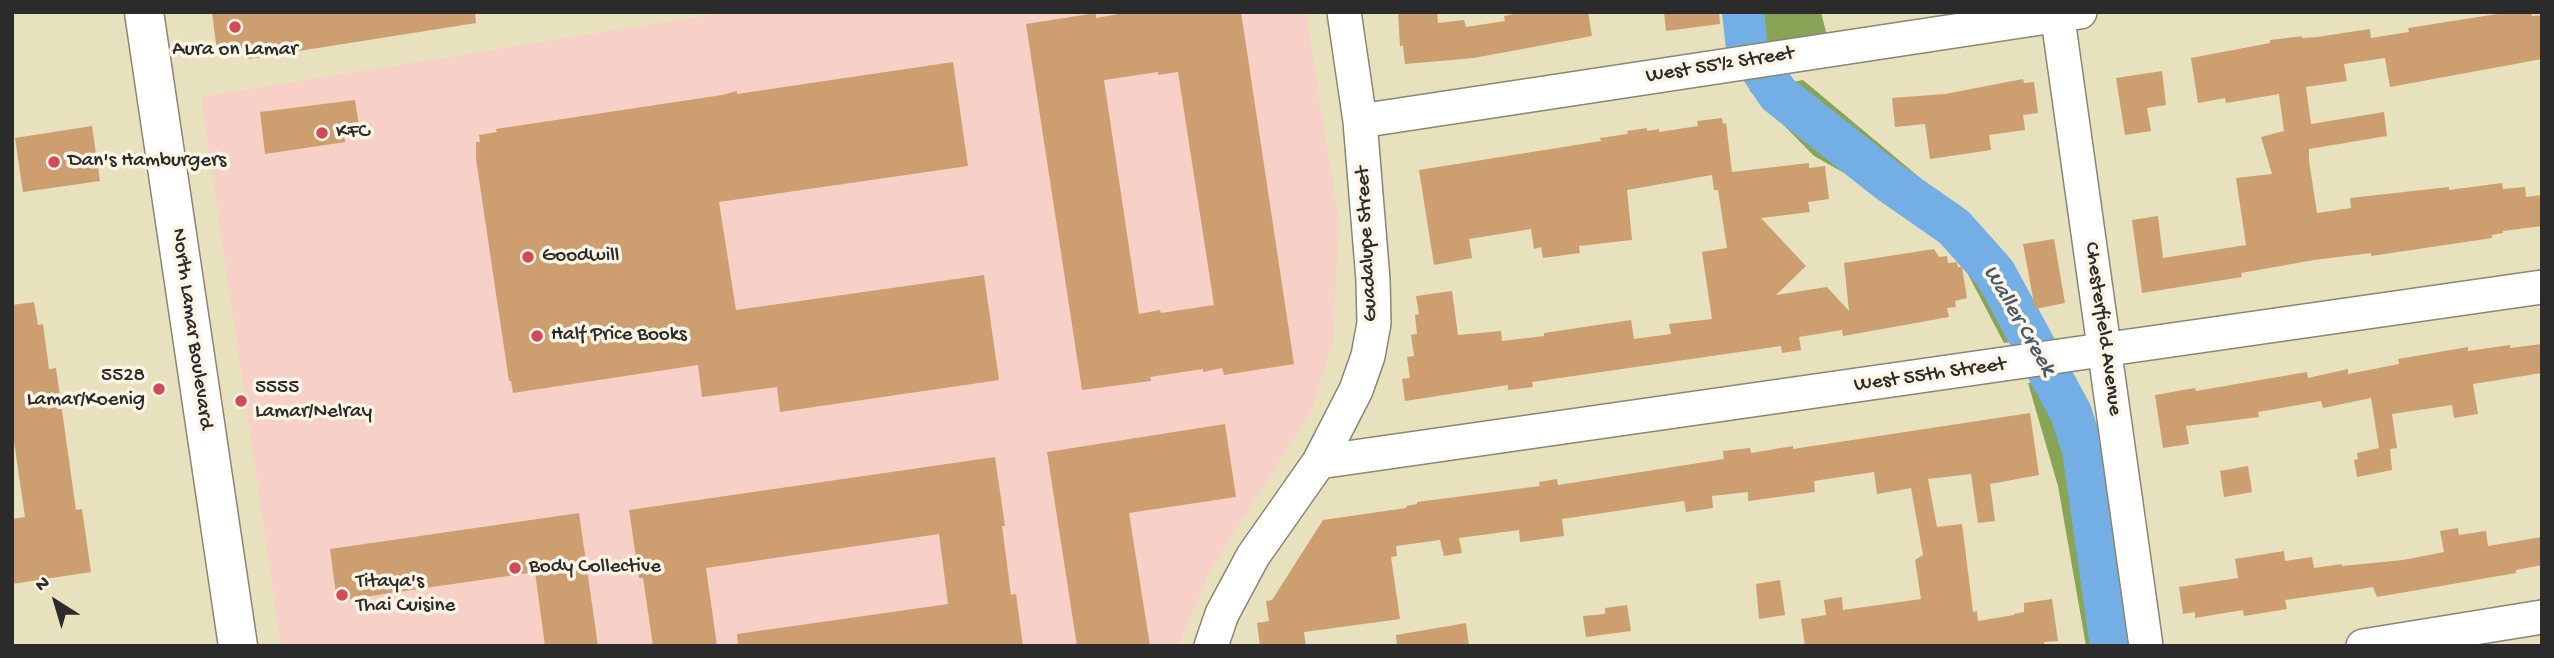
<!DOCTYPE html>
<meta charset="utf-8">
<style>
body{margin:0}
#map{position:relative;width:2554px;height:658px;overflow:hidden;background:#e8e1bd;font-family:"Gochi Hand",sans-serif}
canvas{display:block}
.frame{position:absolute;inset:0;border:14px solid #2b2b2b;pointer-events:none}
.north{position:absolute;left:21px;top:567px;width:70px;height:70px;-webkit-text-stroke:5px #fcf5e5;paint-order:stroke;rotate:323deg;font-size:19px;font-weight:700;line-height:28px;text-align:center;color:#2b2b2b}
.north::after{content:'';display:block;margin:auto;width:24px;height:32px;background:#2b2b2b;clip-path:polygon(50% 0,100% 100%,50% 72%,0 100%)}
</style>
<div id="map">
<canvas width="2554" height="658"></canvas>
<div class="frame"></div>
<div class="north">N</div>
</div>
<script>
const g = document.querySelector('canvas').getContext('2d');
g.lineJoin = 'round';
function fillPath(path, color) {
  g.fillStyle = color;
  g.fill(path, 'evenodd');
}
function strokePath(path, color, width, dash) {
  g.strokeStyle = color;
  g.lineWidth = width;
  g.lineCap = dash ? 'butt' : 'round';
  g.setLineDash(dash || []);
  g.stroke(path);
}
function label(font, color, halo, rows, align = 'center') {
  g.font = font + ' "Gochi Hand",sans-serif';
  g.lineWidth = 7;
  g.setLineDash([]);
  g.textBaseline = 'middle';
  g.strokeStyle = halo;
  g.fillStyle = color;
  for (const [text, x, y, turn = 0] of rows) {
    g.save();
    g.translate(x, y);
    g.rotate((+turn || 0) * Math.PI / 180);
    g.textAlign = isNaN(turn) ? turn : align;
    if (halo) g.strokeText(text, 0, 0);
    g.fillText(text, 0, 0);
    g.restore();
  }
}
const built = new Path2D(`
 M 727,12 L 1306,12 L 1339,223 L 1333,341 L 1311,412 L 1211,569 L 1178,646 L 281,646 L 201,97 Z`);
const forest = new Path2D(`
 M 1723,12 L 1821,12 L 1827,36 L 1730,47 Z
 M 1803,80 L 1992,238 L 2045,337 L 2004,343 L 1960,259 L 1919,215 L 1814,156 L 1749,90 Z
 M 2071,379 L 2091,410 L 2125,646 L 2086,646 L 2058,486 L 2028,383 Z`);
const river = new Path2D(`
 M 1743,12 L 1747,48 L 1778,94 L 1888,181 L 1954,227 L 1995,273 L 2071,413 L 2083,450 L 2111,646`);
const building = new Path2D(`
 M 212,12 L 475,12 L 476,23 L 248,59 L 245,48 L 217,51 Z
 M 1130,12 L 1241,12 L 1294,364 L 1224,375 L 1222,368 L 1203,372 L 1203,369 L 1150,377 L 1151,381 L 1082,390 L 1026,24 L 1096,13 L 1096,18 ZM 1158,72 L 1158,75 L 1178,72 L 1214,305 L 1161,313 L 1160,310 L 1139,314 L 1104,80 Z
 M 1398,12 L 1437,12 L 1438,23 L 1464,20 L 1466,27 L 1505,21 L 1504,16 L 1524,12 L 1588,12 L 1592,36 L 1474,58 L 1405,64 L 1403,46 L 1400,46 Z
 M 1664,12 L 1719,12 L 1720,24 L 1666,31 Z
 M 2510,12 L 2531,12 L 2532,16 L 2542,15 L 2542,59 L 2390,87 L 2385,58 L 2344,64 L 2347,81 L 2306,87 L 2311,124 L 2384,112 L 2387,136 L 2309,149 L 2309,161 L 2317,213 L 2351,208 L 2350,198 L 2449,187 L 2449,190 L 2502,183 L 2503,189 L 2525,187 L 2526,197 L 2542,195 L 2542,226 L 2503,231 L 2503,233 L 2492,235 L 2492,238 L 2371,256 L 2371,253 L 2314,260 L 2241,273 L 2242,277 L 2142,293 L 2132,220 L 2158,216 L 2163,258 L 2246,245 L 2236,178 L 2272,174 L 2261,137 L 2284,131 L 2279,94 L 2226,103 L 2225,98 L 2198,103 L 2191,58 L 2270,43 L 2270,40 L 2302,36 L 2302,38 L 2317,37 L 2370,29 L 2371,38 L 2409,32 L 2408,28 Z
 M 953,62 L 968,166 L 719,202 L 736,310 L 984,275 L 999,380 L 780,412 L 777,387 L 702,397 L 698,365 L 513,393 L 511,381 L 509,381 L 476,159 L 476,142 L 480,142 L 479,135 L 497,132 L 496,129 L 722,95 L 737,91 L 737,94 Z
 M 2162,71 L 2166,105 L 2147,108 L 2151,131 L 2125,135 L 2116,78 Z
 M 2023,79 L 2024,83 L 2034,82 L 2038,113 L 2023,115 L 2025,130 L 1989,135 L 1991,150 L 1930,159 L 1925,124 L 1895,127 L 1892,98 L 1945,94 Z
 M 355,100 L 360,132 L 344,135 L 345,142 L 265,154 L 260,112 Z
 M 1722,118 L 1723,124 L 1726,123 L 1732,172 L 1809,163 L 1809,168 L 1825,166 L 1829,199 L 1808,202 L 1810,212 L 1761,218 L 1806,266 L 1776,295 L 1827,287 L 1849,311 L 1844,263 L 1934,249 L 1939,257 L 1947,256 L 1948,263 L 1957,262 L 1958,267 L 1962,267 L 1967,298 L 1955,301 L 1956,307 L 1947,308 L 1949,317 L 1843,336 L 1842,330 L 1799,337 L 1801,350 L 1782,353 L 1781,346 L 1532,382 L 1533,387 L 1508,390 L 1508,385 L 1405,401 L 1402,379 L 1410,378 L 1407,357 L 1414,356 L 1411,335 L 1417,334 L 1415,315 L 1419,314 L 1416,296 L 1452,291 L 1458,335 L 1501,331 L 1502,341 L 1544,336 L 1544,333 L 1631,320 L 1634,339 L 1671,334 L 1669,324 L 1712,319 L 1702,252 L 1727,248 L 1718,190 L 1714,190 L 1712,175 L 1627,190 L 1632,240 L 1579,246 L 1580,253 L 1543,258 L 1541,247 L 1534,249 L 1531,229 L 1469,239 L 1472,258 L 1434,265 L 1419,170 L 1601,141 L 1600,138 L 1628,134 L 1627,131 L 1647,128 L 1647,131 L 1659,129 L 1659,132 L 1698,126 L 1697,121 Z
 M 92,126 L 100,181 L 23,192 L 15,138 Z
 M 2054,239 L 2065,303 L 2035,309 L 2023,244 Z
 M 34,302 L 38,325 L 43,324 L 49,369 L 56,368 L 76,510 L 82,509 L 91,572 L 12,584 L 12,519 L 25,517 L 12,428 L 12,305 Z
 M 2542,344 L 2542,373 L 2473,384 L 2478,414 L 2454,418 L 2452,405 L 2392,414 L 2397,448 L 2390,449 L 2392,470 L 2357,477 L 2354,460 L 2358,459 L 2357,453 L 2379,448 L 2371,398 L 2323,408 L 2321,401 L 2258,412 L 2259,417 L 2186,426 L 2189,444 L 2163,448 L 2155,395 L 2195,388 L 2196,391 L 2307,372 L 2308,378 L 2348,369 L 2348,374 L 2399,364 L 2398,359 L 2468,347 L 2468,351 L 2510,345 L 2510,348 Z
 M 2030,413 L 2039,475 L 1990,484 L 1995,521 L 1978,523 L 1971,474 L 1928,479 L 1937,527 L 1962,524 L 1973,612 L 1977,611 L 1978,621 L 2014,615 L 2014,614 L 2024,612 L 2024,603 L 2052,599 L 2058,641 L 2044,642 L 2045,646 L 1805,646 L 1801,619 L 1826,615 L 1824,600 L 1842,597 L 1843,610 L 1921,599 L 1915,560 L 1923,555 L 1911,488 L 1877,494 L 1874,472 L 1814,481 L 1815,492 L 1748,501 L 1748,492 L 1712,496 L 1713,508 L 1686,512 L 1684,501 L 1562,519 L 1564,536 L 1520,542 L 1519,530 L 1459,538 L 1462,553 L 1444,556 L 1440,540 L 1396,546 L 1397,556 L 1391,557 L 1400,619 L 1304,632 L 1306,646 L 1260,646 L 1257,623 L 1269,621 L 1266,601 L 1272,600 L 1323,520 L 1406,508 L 1406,506 L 1417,504 L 1417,502 L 1540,486 L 1539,482 L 1557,479 L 1558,485 L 1724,459 L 1723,451 L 1750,448 L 1751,453 L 1793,446 L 1793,449 Z
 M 1225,424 L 1236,497 L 1129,513 L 1150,646 L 1077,646 L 1047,452 Z
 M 995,457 L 1005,526 L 1002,526 L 1011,595 L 1016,594 L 1023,646 L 738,646 L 737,634 L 948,604 L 939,534 L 706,568 L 717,646 L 653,646 L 643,578 L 639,578 L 629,510 Z
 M 2248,466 L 2252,492 L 2224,497 L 2220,471 Z
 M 579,513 L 598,646 L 545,646 L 535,572 L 337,601 L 330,549 Z
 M 2458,528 L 2459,535 L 2486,531 L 2488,546 L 2542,537 L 2542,565 L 2516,570 L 2516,573 L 2377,597 L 2373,587 L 2285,600 L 2287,609 L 2244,616 L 2243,610 L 2195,618 L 2195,612 L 2183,614 L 2179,587 L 2238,578 L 2235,559 L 2284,551 L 2285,561 L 2312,557 L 2314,568 L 2342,564 L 2342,566 L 2403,560 L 2444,552 L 2440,531 Z
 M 1780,580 L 1785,615 L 1759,619 L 1756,584 Z
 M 1627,605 L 1631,631 L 1586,637 L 1583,616 L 1605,614 L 1605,608 Z
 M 1466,623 L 1469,646 L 1397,646 L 1396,635 Z`);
const minor = new Path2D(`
 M 2057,12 L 2146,646
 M 1360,121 L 2080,12
 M 1319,462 L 2542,287
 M 1211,646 L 1222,614 L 1253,556 L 1319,462 L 1356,390 L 1368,356 L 1374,323 L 1373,280 L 1360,121 L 1344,12
 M 2363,646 L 2542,617`);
const major = new Path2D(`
 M 144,12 L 238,646`);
const markers = [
 [235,27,7,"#d1495b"],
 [322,133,7,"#d1495b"],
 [54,162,7,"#d1495b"],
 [528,257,7,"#d1495b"],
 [537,336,7,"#d1495b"],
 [159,389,7,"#d1495b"],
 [241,401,7,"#d1495b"],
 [515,568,7,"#d1495b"],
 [342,595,7,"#d1495b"]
];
const poiNames = [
 ["Aura on Lamar",235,51,"center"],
 ["KFC",336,133],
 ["Dan's Hamburgers",68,162],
 ["Goodwill",542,257],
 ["Half Price Books",551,336],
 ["5528",145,377,"right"],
 ["Lamar/Koenig",145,401,"right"],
 ["5555",255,389],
 ["Lamar/Nelray",255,413],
 ["Body Collective",529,568],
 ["Titaya's",356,583],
 ["Thai Cuisine",356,607]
];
const streetNames = [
 ["West 55½ Street",1720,66,-9],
 ["Guadalupe Street",1368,244,-93],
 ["North Lamar Boulevard",191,329,82],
 ["Chesterfield Avenue",2102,329,82],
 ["West 55th Street",1930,376,-8]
];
const waterNames = [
 ["Waller Creek",2018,321,60]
];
fillPath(built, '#f7d1c7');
fillPath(forest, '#8aa456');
strokePath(river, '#73afe5', 42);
fillPath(building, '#cd9e6f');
strokePath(minor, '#8a8674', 36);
strokePath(major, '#8a8674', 41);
strokePath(minor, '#fff', 33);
strokePath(major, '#fff', 38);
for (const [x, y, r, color] of markers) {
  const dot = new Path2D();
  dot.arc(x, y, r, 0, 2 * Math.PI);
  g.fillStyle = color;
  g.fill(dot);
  strokePath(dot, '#fcf5e5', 2.5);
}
label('21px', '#2b2b2b', '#fcf5e5', poiNames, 'left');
label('21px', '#2b2b2b', '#fcf5e5', streetNames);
label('italic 23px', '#44596c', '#fcf5e5', waterNames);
</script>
